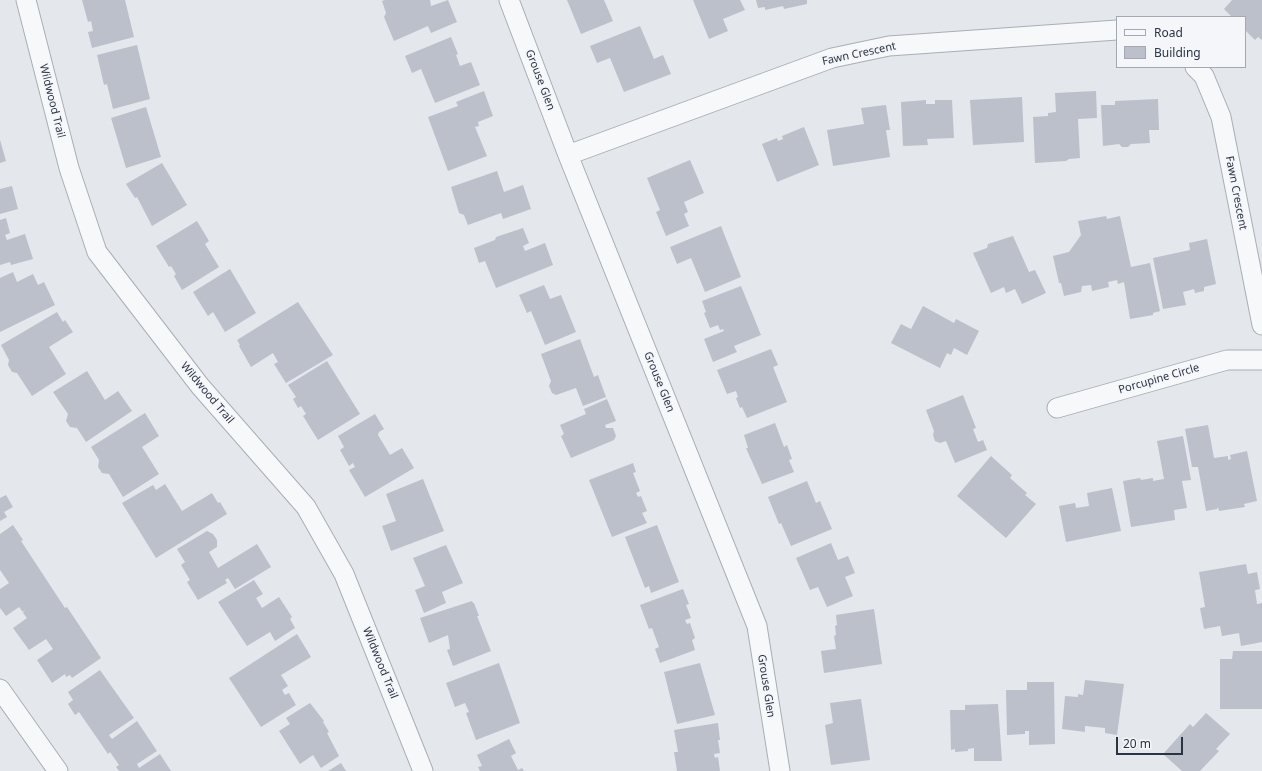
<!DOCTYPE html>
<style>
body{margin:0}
#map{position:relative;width:1262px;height:771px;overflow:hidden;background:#e4e7ec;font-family:"Noto Sans",sans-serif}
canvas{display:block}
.legend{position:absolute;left:1116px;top:16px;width:130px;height:52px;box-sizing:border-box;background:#f4f6f9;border:1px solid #a4a8b1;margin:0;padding:5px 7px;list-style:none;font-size:12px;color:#2b3445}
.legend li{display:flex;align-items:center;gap:8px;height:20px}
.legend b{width:20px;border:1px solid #a4a8b1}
.scale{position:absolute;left:1116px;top:737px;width:67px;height:18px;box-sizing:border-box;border:2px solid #2b3445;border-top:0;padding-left:5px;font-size:12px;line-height:14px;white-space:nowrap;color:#2b3445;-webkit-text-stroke:3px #f4f6f9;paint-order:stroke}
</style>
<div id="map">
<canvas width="1262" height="771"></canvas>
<ul class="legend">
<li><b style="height:5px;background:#f7f8fa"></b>Road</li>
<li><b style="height:11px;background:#bbc0ca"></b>Building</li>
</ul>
<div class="scale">20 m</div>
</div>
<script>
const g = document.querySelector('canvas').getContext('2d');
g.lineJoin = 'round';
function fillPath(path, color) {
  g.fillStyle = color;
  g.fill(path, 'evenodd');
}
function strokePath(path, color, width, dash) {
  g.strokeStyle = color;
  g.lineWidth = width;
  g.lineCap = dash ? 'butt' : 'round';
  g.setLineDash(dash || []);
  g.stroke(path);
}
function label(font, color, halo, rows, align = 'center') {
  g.font = font + ' "Noto Sans",sans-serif';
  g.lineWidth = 3;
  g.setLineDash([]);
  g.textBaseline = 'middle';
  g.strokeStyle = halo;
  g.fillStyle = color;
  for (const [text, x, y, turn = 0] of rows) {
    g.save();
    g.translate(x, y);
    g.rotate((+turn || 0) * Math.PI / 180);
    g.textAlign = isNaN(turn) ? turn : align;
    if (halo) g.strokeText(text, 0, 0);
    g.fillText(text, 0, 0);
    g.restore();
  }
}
const building = new Path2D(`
 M 82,0 L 125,0 L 134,37 L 92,48 L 88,32 L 93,31 L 91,21 L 88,22 Z
 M 385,0 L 430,0 L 431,6 L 448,0 L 457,22 L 431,33 L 428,26 L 394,41 L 384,17 L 386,13 L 382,1 Z
 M 567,0 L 604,0 L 613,21 L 581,34 Z
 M 693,0 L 740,0 L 745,10 L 723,19 L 728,31 L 709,39 Z
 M 756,0 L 807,0 L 807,4 L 784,9 L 783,6 L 765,10 L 765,7 L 758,8 Z
 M 1232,0 L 1262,0 L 1262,40 L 1258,37 L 1255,40 L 1245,30 L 1245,17 L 1232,17 L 1224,9 Z
 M 640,26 L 654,59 L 663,55 L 671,74 L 624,92 L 610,58 L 597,63 L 590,46 Z
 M 451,37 L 458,54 L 456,55 L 460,66 L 471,62 L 480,85 L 435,103 L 421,69 L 412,73 L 405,56 Z
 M 137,45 L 150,99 L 113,109 L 107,84 L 104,85 L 97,55 Z
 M 484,91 L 493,116 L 478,122 L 479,126 L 475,127 L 487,156 L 448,171 L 428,117 L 458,106 L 456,102 Z
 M 1096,91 L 1097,118 L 1078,119 L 1080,158 L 1069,159 L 1066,161 L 1035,163 L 1033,117 L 1048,116 L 1048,113 L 1056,112 L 1055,93 Z
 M 1022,97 L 1024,142 L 973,145 L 970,100 Z
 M 1158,99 L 1159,130 L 1149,130 L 1150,143 L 1131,144 L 1128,147 L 1122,147 L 1119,144 L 1103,146 L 1101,105 L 1115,105 L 1115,101 Z
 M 926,100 L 926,104 L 935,104 L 935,100 L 952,100 L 954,138 L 927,139 L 928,145 L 903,146 L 901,102 Z
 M 886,105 L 890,130 L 886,130 L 890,157 L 833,166 L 827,130 L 864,124 L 861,108 Z
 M 146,107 L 161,157 L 126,168 L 111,118 Z
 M 804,127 L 819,165 L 777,182 L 762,144 L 777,138 L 778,141 L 783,139 L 782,136 Z
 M 0,140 L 6,161 L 0,163 Z
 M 690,160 L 704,193 L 684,202 L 688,212 L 684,214 L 689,226 L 666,236 L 656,212 L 660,210 L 647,178 Z
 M 162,163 L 187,205 L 152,226 L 137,197 L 135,198 L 126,184 Z
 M 497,171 L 504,192 L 523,185 L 531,209 L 503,219 L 501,213 L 468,225 L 464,215 L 459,213 L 451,187 Z
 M 12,186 L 18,209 L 0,214 L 0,189 Z
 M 1106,216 L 1107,219 L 1120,216 L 1131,267 L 1150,263 L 1160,311 L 1153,313 L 1153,315 L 1130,319 L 1124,282 L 1118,284 L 1117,280 L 1108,282 L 1109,287 L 1092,291 L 1091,285 L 1082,286 L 1081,292 L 1064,296 L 1061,283 L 1059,283 L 1053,256 L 1069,252 L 1081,235 L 1078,221 Z
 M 6,218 L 10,233 L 5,235 L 7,240 L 25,234 L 33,259 L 11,265 L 10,262 L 0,265 L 0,220 Z
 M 197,221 L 209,241 L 205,244 L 219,267 L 182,290 L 174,276 L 176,274 L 171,266 L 169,267 L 156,246 Z
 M 721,226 L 741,277 L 705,292 L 691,258 L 677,264 L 670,247 Z
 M 523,228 L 529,243 L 523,246 L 525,251 L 545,243 L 553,265 L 496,288 L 485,261 L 479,263 L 474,248 L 495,240 L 496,237 Z
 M 1013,236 L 1029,272 L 1035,270 L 1046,293 L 1022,304 L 1015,289 L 1006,293 L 1004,287 L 991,293 L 973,253 L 987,248 L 988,244 Z
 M 1207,239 L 1216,284 L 1204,287 L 1204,291 L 1195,293 L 1194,289 L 1183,292 L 1186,305 L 1163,309 L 1153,258 L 1190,250 L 1189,243 Z
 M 230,269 L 256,313 L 225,332 L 213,312 L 208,316 L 193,292 Z
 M 13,272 L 17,282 L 33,274 L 38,285 L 44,282 L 55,305 L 0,332 L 0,278 Z
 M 544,285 L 550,299 L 561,295 L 576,332 L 545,345 L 531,311 L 527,313 L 519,295 Z
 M 741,286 L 761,335 L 734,346 L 737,352 L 713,362 L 704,339 L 724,331 L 723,329 L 720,330 L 718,325 L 710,328 L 704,313 L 706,312 L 702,301 Z
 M 298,302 L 333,355 L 286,383 L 274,364 L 278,362 L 273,353 L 251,367 L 239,346 L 240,345 L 237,340 Z
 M 923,306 L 954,323 L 956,319 L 979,331 L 967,355 L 954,348 L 951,355 L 947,353 L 940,368 L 891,343 L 901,324 L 911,329 Z
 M 57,312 L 63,322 L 65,320 L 73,332 L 49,347 L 66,374 L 32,396 L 17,373 L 12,372 L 8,365 L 9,360 L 1,345 Z
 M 580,339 L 594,377 L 598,375 L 606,397 L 583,406 L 576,388 L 556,395 L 552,393 L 549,386 L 551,381 L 541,354 Z
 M 771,349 L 778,365 L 773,367 L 787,402 L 747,418 L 742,407 L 740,408 L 736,398 L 738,397 L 736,391 L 727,394 L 717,370 Z
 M 327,361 L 360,414 L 318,440 L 303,416 L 306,414 L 301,406 L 298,408 L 293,399 L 296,397 L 288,385 Z
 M 87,371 L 105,400 L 118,391 L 132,411 L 86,442 L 77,428 L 70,427 L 66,421 L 68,414 L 53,392 Z
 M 963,395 L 976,428 L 973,429 L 978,442 L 983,440 L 987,450 L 955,463 L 946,441 L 940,443 L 935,441 L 933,435 L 934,431 L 926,410 Z
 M 607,399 L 616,421 L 605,425 L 606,428 L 613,428 L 616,436 L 614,440 L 571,458 L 561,436 L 564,434 L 560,425 L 586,414 L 584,409 Z
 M 145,413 L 159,436 L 142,447 L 159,474 L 123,497 L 109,474 L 102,473 L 98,467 L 99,460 L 91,447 Z
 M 375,414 L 384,429 L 379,432 L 378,435 L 390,455 L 402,448 L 414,468 L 365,497 L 349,470 L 355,467 L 353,463 L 349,466 L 340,450 L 344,447 L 338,436 Z
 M 775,423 L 784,447 L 787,445 L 792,459 L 789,460 L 794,472 L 762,484 L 746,448 L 748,448 L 744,435 Z
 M 1208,425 L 1214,458 L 1228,456 L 1228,460 L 1231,459 L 1230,455 L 1247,451 L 1257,501 L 1244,504 L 1245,507 L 1219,511 L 1218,507 L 1217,509 L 1206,511 L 1198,467 L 1192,467 L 1185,429 Z
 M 1183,436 L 1191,480 L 1182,481 L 1187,508 L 1174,510 L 1175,520 L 1131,527 L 1123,481 L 1140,478 L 1141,480 L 1153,478 L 1153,481 L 1164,479 L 1157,441 Z
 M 991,456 L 1012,475 L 1010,478 L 1027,493 L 1025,495 L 1036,504 L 1006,538 L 957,496 Z
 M 633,463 L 636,472 L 633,473 L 640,491 L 636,493 L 638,497 L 641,496 L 647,511 L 642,513 L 647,523 L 612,537 L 589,480 Z
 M 423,479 L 444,531 L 391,551 L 382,526 L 396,521 L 386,494 Z
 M 807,481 L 816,503 L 820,501 L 832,529 L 791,546 L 781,523 L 779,524 L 768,497 Z
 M 165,484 L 182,511 L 212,493 L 218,503 L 220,502 L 227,514 L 156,558 L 122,503 L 153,485 L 156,490 Z
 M 1112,488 L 1121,531 L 1066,542 L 1059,506 L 1075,503 L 1076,508 L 1089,506 L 1087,493 Z
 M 6,495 L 13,507 L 4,512 L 7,517 L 0,521 L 0,498 Z
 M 13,525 L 23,540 L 21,541 L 65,608 L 67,607 L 101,658 L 72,678 L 70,675 L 66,677 L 65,674 L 52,683 L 37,660 L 53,649 L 46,639 L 29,650 L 13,628 L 27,618 L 23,613 L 25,610 L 23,612 L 19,607 L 6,616 L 0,608 L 0,589 L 9,583 L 0,570 L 0,534 Z
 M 657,525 L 679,582 L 651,593 L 649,586 L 645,588 L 625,537 Z
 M 207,531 L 213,534 L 217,540 L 217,547 L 209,552 L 218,568 L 257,544 L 271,567 L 235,589 L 228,578 L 225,580 L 227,583 L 198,600 L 187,582 L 190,580 L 181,565 L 185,562 L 177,549 Z
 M 831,543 L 838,560 L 848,556 L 855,573 L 845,577 L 853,596 L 827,607 L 818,587 L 810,590 L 796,558 Z
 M 446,545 L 463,583 L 442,592 L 446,603 L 424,613 L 415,590 L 425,586 L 413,558 Z
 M 1246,564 L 1248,574 L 1257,572 L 1260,589 L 1255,590 L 1257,604 L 1262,603 L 1262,642 L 1241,646 L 1239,633 L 1222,636 L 1220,626 L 1204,629 L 1200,608 L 1205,607 L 1199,572 Z
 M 254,580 L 263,594 L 256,598 L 262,608 L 279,597 L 292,617 L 290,619 L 295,628 L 275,641 L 270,632 L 247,646 L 218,602 Z
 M 683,589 L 689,604 L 686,605 L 691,618 L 685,620 L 687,624 L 690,623 L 695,638 L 692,640 L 695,650 L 660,663 L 655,649 L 659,647 L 652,628 L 649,629 L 640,605 Z
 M 472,601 L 473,603 L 474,603 L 479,616 L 477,616 L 491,651 L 453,666 L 447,650 L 450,649 L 448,635 L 429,643 L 420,618 Z
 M 874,609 L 882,664 L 824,673 L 821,651 L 836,649 L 834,636 L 836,635 L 835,626 L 837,625 L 836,615 Z
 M 297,634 L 311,657 L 281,675 L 288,686 L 282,690 L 285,695 L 289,693 L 296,705 L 261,727 L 229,678 Z
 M 1233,651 L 1262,651 L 1262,709 L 1220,709 L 1220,659 L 1232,659 Z
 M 499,663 L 520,723 L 476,740 L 466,713 L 469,712 L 465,703 L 455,707 L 446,683 Z
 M 700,663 L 715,715 L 677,724 L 664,672 Z
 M 100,670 L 134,718 L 109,735 L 112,739 L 137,721 L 157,751 L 137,764 L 139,768 L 160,754 L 171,771 L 119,771 L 116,767 L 119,765 L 110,752 L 108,754 L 79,712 L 75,715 L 68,704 L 73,700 L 68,692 Z
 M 1085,680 L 1124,684 L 1117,735 L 1105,733 L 1105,728 L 1085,726 L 1085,732 L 1062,729 L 1065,696 L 1078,697 L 1078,694 L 1083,695 Z
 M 1027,682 L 1054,682 L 1055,744 L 1029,745 L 1029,731 L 1025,731 L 1025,734 L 1007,735 L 1006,690 L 1027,690 Z
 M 861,699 L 870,760 L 831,765 L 825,725 L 833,723 L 830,703 Z
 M 310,703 L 324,721 L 323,722 L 329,732 L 327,733 L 339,756 L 321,768 L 313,755 L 300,764 L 279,731 L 290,724 L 286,718 Z
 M 998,704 L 1002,761 L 974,761 L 974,748 L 968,749 L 968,751 L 955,752 L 955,749 L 951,750 L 950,710 L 965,710 L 965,705 Z
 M 1206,713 L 1230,734 L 1216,749 L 1219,751 L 1200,771 L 1182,771 L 1163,754 L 1190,724 L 1193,727 Z
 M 718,723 L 720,740 L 718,740 L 720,753 L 714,754 L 715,758 L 718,757 L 720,771 L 677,771 L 674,752 L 678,752 L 674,730 Z
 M 509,739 L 516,753 L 511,756 L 518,770 L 522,768 L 524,771 L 480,771 L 478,767 L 482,766 L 477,755 Z
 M 341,763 L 346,771 L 328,771 Z`);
const minor = new Path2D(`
 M 26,0 L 69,168 L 97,252 L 200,386 L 306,507 L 344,574 L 423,771
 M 509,0 L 568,155 L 757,626 L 780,771
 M 1195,67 L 1204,76 L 1221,117 L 1262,325
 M 568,155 L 832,58 L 889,46 L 1117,30
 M 1057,408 L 1227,360 L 1262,360
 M 0,689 L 58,771`);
const streetNames = [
 ["Fawn Crescent",859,54,-12],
 ["Grouse Glen",540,80,69],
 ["Wildwood Trail",52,101,76],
 ["Fawn Crescent",1236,193,79],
 ["Porcupine Circle",1159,379,-16],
 ["Grouse Glen",659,382,68],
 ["Wildwood Trail",207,393,50],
 ["Wildwood Trail",380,663,68],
 ["Grouse Glen",766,686,81]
];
fillPath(building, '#bbc0ca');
strokePath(minor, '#a9aeb7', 21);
strokePath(minor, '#f7f8fa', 19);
label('11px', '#2b3445', '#f4f6f9', streetNames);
</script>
